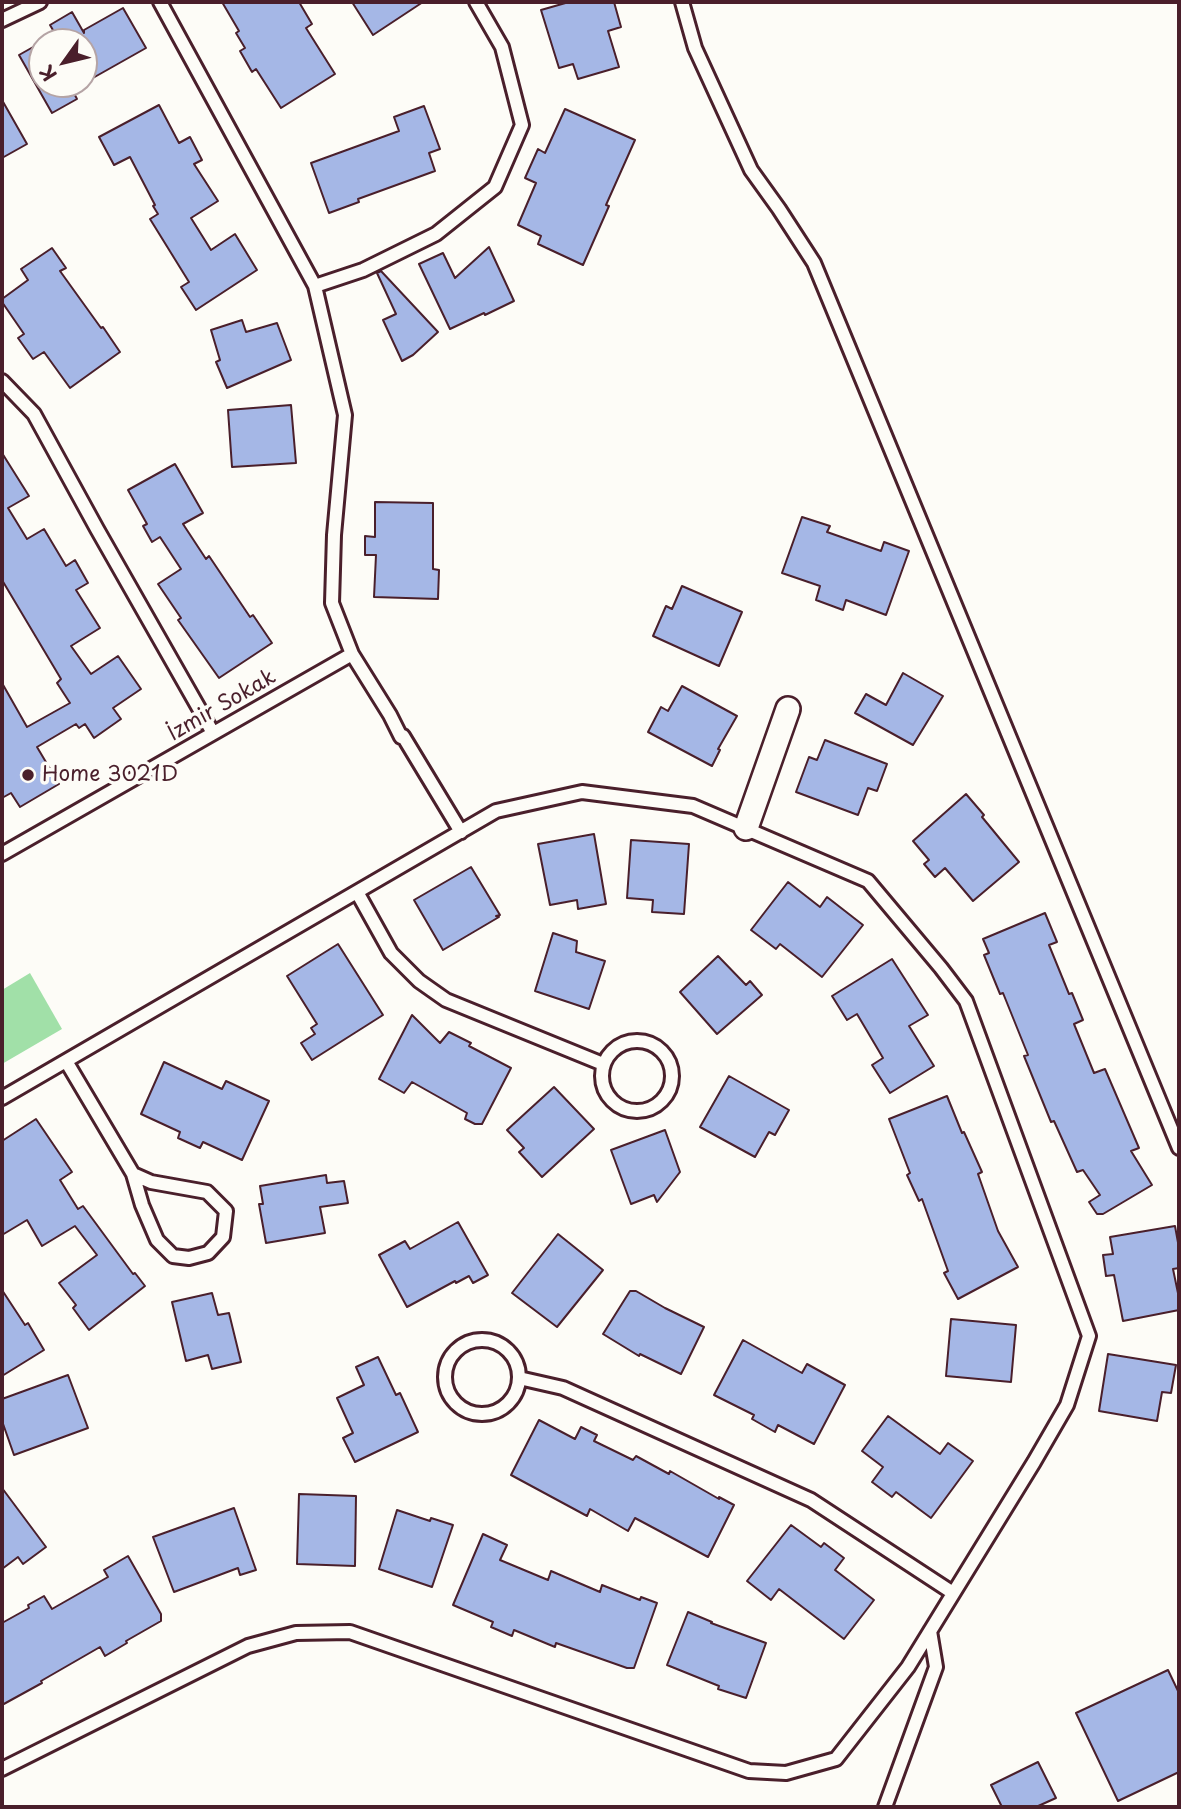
<!DOCTYPE html>
<meta charset="utf-8">
<style>
body{margin:0}
#map{position:relative;width:1181px;height:1809px;overflow:hidden;background:#fdfcf7;font-family:"Playpen Sans",sans-serif}
canvas{display:block}
.frame{position:absolute;inset:0;border:4px solid #4a1f2b;pointer-events:none}
.north{position:absolute;left:28px;top:28px;width:70px;height:70px;box-sizing:border-box;background:#fdfcf7;border:2px solid #b5a4a5;border-radius:50%;rotate:236deg;font-size:19px;font-weight:700;line-height:28px;text-align:center;color:#4a1f2b}
.north::after{content:'';display:block;margin:auto;width:24px;height:32px;background:#4a1f2b;clip-path:polygon(50% 0,100% 100%,50% 72%,0 100%)}
</style>
<div id="map">
<canvas width="1181" height="1809"></canvas>
<div class="frame"></div>
<div class="north">K</div>
</div>
<script>
const g = document.querySelector('canvas').getContext('2d');
g.lineJoin = 'round';
function fillPath(path, color) {
  g.fillStyle = color;
  g.fill(path, 'evenodd');
}
function strokePath(path, color, width, dash) {
  g.strokeStyle = color;
  g.lineWidth = width;
  g.lineCap = dash ? 'butt' : 'round';
  g.setLineDash(dash || []);
  g.stroke(path);
}
function label(font, color, halo, rows, align = 'center') {
  g.font = font + ' "Playpen Sans",sans-serif';
  g.lineWidth = 7;
  g.setLineDash([]);
  g.textBaseline = 'middle';
  g.strokeStyle = halo;
  g.fillStyle = color;
  for (const [text, x, y, turn = 0] of rows) {
    g.save();
    g.translate(x, y);
    g.rotate((+turn || 0) * Math.PI / 180);
    g.textAlign = isNaN(turn) ? turn : align;
    if (halo) g.strokeText(text, 0, 0);
    g.fillText(text, 0, 0);
    g.restore();
  }
}
const green = new Path2D(`
 M 30,973 L 62,1029 L 2,1064 L 2,990 Z`);
const building = new Path2D(`
 M 222,2 L 299,2 L 312,24 L 306,28 L 335,74 L 281,108 L 256,69 L 252,72 L 240,51 L 245,48 L 236,33 L 239,31 Z
 M 352,2 L 423,2 L 373,35 Z
 M 569,2 L 614,2 L 621,27 L 608,31 L 619,67 L 578,79 L 573,64 L 559,68 L 541,10 Z
 M 123,8 L 146,48 L 84,83 L 84,42 L 60,42 L 50,25 L 72,12 L 84,33 L 84,30 Z
 M 42,42 L 42,84 L 69,84 L 77,99 L 52,113 L 19,55 Z
 M 2,100 L 27,144 L 2,158 Z
 M 159,105 L 179,143 L 190,137 L 202,160 L 194,164 L 218,201 L 191,218 L 211,250 L 235,234 L 257,270 L 196,310 L 181,287 L 189,282 L 150,219 L 158,214 L 153,206 L 155,205 L 130,157 L 114,165 L 99,137 Z
 M 424,106 L 440,149 L 429,153 L 435,171 L 358,199 L 359,202 L 329,213 L 311,163 L 399,131 L 394,117 Z
 M 565,109 L 635,140 L 606,205 L 609,206 L 583,265 L 538,244 L 541,236 L 518,225 L 536,183 L 525,178 L 538,149 L 545,153 Z
 M 489,247 L 514,301 L 485,315 L 484,313 L 450,329 L 419,264 L 443,253 L 455,278 Z
 M 52,248 L 66,268 L 60,271 L 101,328 L 103,327 L 120,352 L 70,388 L 44,352 L 33,359 L 18,338 L 24,334 L 2,302 L 2,299 L 28,280 L 21,269 Z
 M 381,271 L 438,332 L 413,355 L 402,361 L 383,320 L 396,314 L 377,273 Z
 M 242,320 L 246,332 L 277,323 L 291,360 L 227,388 L 216,362 L 220,360 L 211,330 Z
 M 291,405 L 296,463 L 232,467 L 228,410 Z
 M 2,453 L 29,496 L 8,508 L 27,539 L 44,529 L 66,566 L 75,560 L 88,583 L 76,590 L 100,628 L 71,646 L 91,674 L 118,656 L 141,689 L 113,708 L 121,719 L 94,738 L 85,724 L 79,728 L 76,724 L 37,747 L 59,784 L 20,807 L 11,793 L 2,798 L 2,683 L 27,727 L 70,703 L 57,683 L 61,679 L 2,580 Z
 M 175,464 L 203,513 L 183,524 L 206,559 L 209,556 L 250,617 L 253,615 L 272,643 L 219,678 L 178,620 L 181,618 L 158,584 L 181,569 L 160,537 L 152,542 L 143,526 L 147,524 L 128,490 Z
 M 375,502 L 433,503 L 433,569 L 439,570 L 438,599 L 374,597 L 376,555 L 365,555 L 365,536 L 375,537 Z
 M 802,517 L 830,526 L 827,532 L 881,551 L 884,542 L 909,551 L 886,615 L 846,600 L 843,610 L 816,600 L 820,586 L 782,573 Z
 M 682,586 L 742,612 L 719,666 L 653,636 L 666,606 L 672,609 Z
 M 903,673 L 943,696 L 913,745 L 855,713 L 866,694 L 886,705 Z
 M 682,686 L 737,716 L 718,749 L 720,750 L 712,766 L 648,732 L 661,707 L 668,711 Z
 M 825,740 L 887,764 L 877,791 L 868,788 L 858,815 L 796,792 L 809,757 L 817,760 Z
 M 966,794 L 984,815 L 982,817 L 1019,862 L 973,901 L 945,868 L 935,877 L 924,864 L 929,860 L 913,841 Z
 M 594,834 L 606,904 L 578,909 L 577,900 L 550,905 L 538,844 Z
 M 631,840 L 689,844 L 684,914 L 652,912 L 653,900 L 627,898 Z
 M 471,867 L 500,915 L 496,916 L 499,917 L 443,950 L 414,900 Z
 M 788,882 L 820,907 L 827,897 L 863,925 L 822,977 L 780,944 L 776,949 L 751,930 Z
 M 1045,913 L 1057,942 L 1049,945 L 1069,994 L 1072,993 L 1083,1020 L 1074,1024 L 1094,1073 L 1105,1069 L 1139,1148 L 1131,1151 L 1152,1185 L 1103,1214 L 1097,1214 L 1089,1202 L 1100,1195 L 1083,1170 L 1077,1172 L 1054,1121 L 1051,1122 L 1024,1056 L 1028,1055 L 1003,993 L 1000,994 L 984,955 L 989,953 L 983,939 Z
 M 553,933 L 577,941 L 576,952 L 605,961 L 589,1009 L 535,991 Z
 M 338,944 L 383,1015 L 312,1060 L 301,1043 L 315,1034 L 311,1028 L 317,1024 L 287,976 Z
 M 718,956 L 746,985 L 750,981 L 762,995 L 717,1034 L 680,992 Z
 M 892,959 L 928,1015 L 909,1026 L 934,1066 L 890,1093 L 872,1065 L 883,1058 L 857,1014 L 847,1020 L 832,996 Z
 M 412,1015 L 440,1043 L 449,1032 L 471,1043 L 469,1046 L 511,1068 L 482,1124 L 475,1124 L 465,1119 L 467,1113 L 412,1082 L 404,1093 L 379,1079 Z
 M 164,1062 L 222,1089 L 226,1081 L 269,1101 L 242,1160 L 203,1142 L 200,1148 L 178,1138 L 180,1132 L 141,1114 Z
 M 729,1076 L 789,1110 L 775,1135 L 769,1132 L 755,1157 L 700,1127 Z
 M 554,1087 L 594,1129 L 542,1177 L 519,1152 L 524,1148 L 507,1130 Z
 M 947,1096 L 962,1133 L 964,1132 L 982,1172 L 978,1174 L 998,1231 L 1018,1267 L 958,1299 L 944,1273 L 948,1271 L 922,1199 L 919,1201 L 907,1175 L 910,1173 L 889,1119 Z
 M 36,1119 L 72,1172 L 60,1180 L 78,1209 L 83,1206 L 133,1274 L 135,1273 L 145,1286 L 89,1330 L 73,1308 L 76,1305 L 59,1283 L 97,1255 L 75,1226 L 42,1246 L 27,1220 L 2,1235 L 2,1141 Z
 M 665,1130 L 680,1172 L 657,1202 L 654,1195 L 631,1204 L 611,1150 Z
 M 326,1175 L 327,1183 L 344,1181 L 348,1203 L 320,1207 L 325,1233 L 266,1243 L 259,1204 L 263,1204 L 260,1186 Z
 M 458,1222 L 488,1275 L 473,1283 L 469,1276 L 456,1283 L 455,1281 L 407,1307 L 379,1255 L 405,1241 L 410,1249 Z
 M 1175,1226 L 1179,1248 L 1179,1268 L 1173,1269 L 1179,1298 L 1179,1310 L 1123,1321 L 1114,1275 L 1106,1276 L 1103,1255 L 1113,1254 L 1110,1237 Z
 M 558,1234 L 603,1270 L 557,1327 L 512,1293 Z
 M 2,1290 L 25,1325 L 28,1323 L 44,1350 L 2,1376 Z
 M 630,1291 L 636,1291 L 665,1308 L 704,1327 L 681,1374 L 640,1354 L 639,1356 L 603,1334 Z
 M 212,1293 L 218,1315 L 229,1313 L 241,1362 L 212,1369 L 208,1355 L 186,1361 L 172,1302 Z
 M 951,1319 L 1016,1325 L 1011,1382 L 946,1376 Z
 M 743,1340 L 802,1373 L 807,1364 L 845,1385 L 814,1444 L 778,1425 L 775,1432 L 752,1419 L 754,1415 L 714,1395 Z
 M 1108,1354 L 1176,1365 L 1171,1393 L 1162,1392 L 1157,1421 L 1099,1411 Z
 M 378,1357 L 396,1395 L 400,1393 L 418,1432 L 355,1462 L 343,1438 L 353,1433 L 337,1398 L 364,1385 L 356,1367 Z
 M 68,1375 L 88,1428 L 14,1455 L 2,1421 L 2,1399 Z
 M 888,1416 L 940,1454 L 948,1443 L 973,1461 L 931,1518 L 896,1492 L 892,1497 L 872,1482 L 883,1467 L 862,1451 Z
 M 539,1420 L 575,1439 L 581,1427 L 597,1435 L 594,1441 L 633,1460 L 636,1456 L 669,1474 L 670,1471 L 719,1499 L 719,1497 L 734,1505 L 708,1557 L 635,1518 L 628,1531 L 590,1509 L 587,1516 L 511,1475 Z
 M 2,1488 L 46,1547 L 23,1564 L 18,1557 L 2,1569 Z
 M 299,1494 L 356,1496 L 355,1566 L 297,1564 Z
 M 234,1508 L 256,1570 L 240,1575 L 238,1568 L 174,1592 L 153,1537 Z
 M 397,1510 L 430,1521 L 431,1518 L 453,1525 L 432,1587 L 379,1569 Z
 M 791,1525 L 821,1547 L 824,1543 L 844,1558 L 835,1570 L 874,1600 L 844,1639 L 779,1589 L 771,1600 L 747,1581 Z
 M 483,1534 L 507,1545 L 500,1560 L 548,1580 L 551,1571 L 600,1592 L 602,1585 L 640,1600 L 641,1597 L 657,1603 L 634,1668 L 627,1668 L 556,1643 L 555,1647 L 514,1630 L 512,1636 L 491,1627 L 493,1622 L 453,1605 Z
 M 128,1556 L 161,1614 L 161,1621 L 126,1641 L 127,1643 L 105,1656 L 100,1647 L 41,1681 L 42,1683 L 2,1705 L 2,1623 L 29,1608 L 28,1605 L 44,1596 L 52,1609 L 108,1577 L 104,1570 Z
 M 688,1612 L 712,1622 L 711,1623 L 766,1643 L 746,1698 L 718,1689 L 719,1686 L 667,1665 Z
 M 1168,1670 L 1179,1693 L 1179,1772 L 1118,1801 L 1076,1713 Z
 M 1038,1762 L 1056,1798 L 1036,1807 L 1002,1807 L 991,1785 Z`);
const service = new Path2D(`
 M 160,2 L 315,286 L 345,415 L 334,535 L 332,603 L 352,654 L 390,715 L 401,737 L 403,736 L 461,832
 M 682,2 L 695,48 L 751,170 L 779,209 L 814,263 L 1179,1148
 M 2,20 L 40,2
 M 315,286 L 363,270 L 436,234 L 495,187 L 522,125 L 502,47 L 476,2
 M 2,381 L 34,414 L 97,529 L 213,733
 M 2,854 L 352,654
 M 357,892 L 391,953 L 419,981 L 446,1000 L 603,1064
 M602 1076a35 35 0 1 1 70 0a35 35 0 1 1-70 0Z
 M 66,1061 L 133,1174
 M 2,1098 L 496,811 L 582,792 L 693,806 L 868,881 L 941,968 L 966,1001 L 1089,1336 L 1067,1405 L 1034,1462 L 908,1667 L 836,1759 L 786,1773 L 749,1771 L 350,1632 L 296,1633 L 248,1646 L 2,1769
 M 133,1174 L 151,1182 L 207,1192 L 226,1211 L 223,1237 L 208,1253 L 189,1258 L 173,1256 L 157,1240 L 142,1205 Z
 M445 1377a37 37 0 1 1 74 0a37 37 0 1 1-74 0Z
 M 519,1378 L 563,1388 L 811,1500 L 953,1593
 M 885,1807 L 936,1667 L 930,1631`);
const minor = new Path2D(`
 M 746,828 L 788,709`);
const markers = [
 [28,775,7,"#4a1f2b"]
];
const streetNames = [
 ["İzmir Sokak",222,706,-30]
];
const poiNames = [
 ["Home 3021D",42,775]
];
fillPath(green, '#a1e0a8');
fillPath(building, '#a5b7e6');
strokePath(building, '#4a1f2b', 2);
strokePath(service, '#4a1f2b', 18);
strokePath(minor, '#4a1f2b', 28);
strokePath(service, '#fdfcf7', 12);
strokePath(minor, '#fdfcf7', 23);
for (const [x, y, r, color] of markers) {
  const dot = new Path2D();
  dot.arc(x, y, r, 0, 2 * Math.PI);
  g.fillStyle = color;
  g.fill(dot);
  strokePath(dot, '#fdfcf7', 2.5);
}
label('21px', '#4a1f2b', '#fdfcf7', streetNames);
label('21px', '#4a1f2b', '#fdfcf7', poiNames, 'left');
</script>
